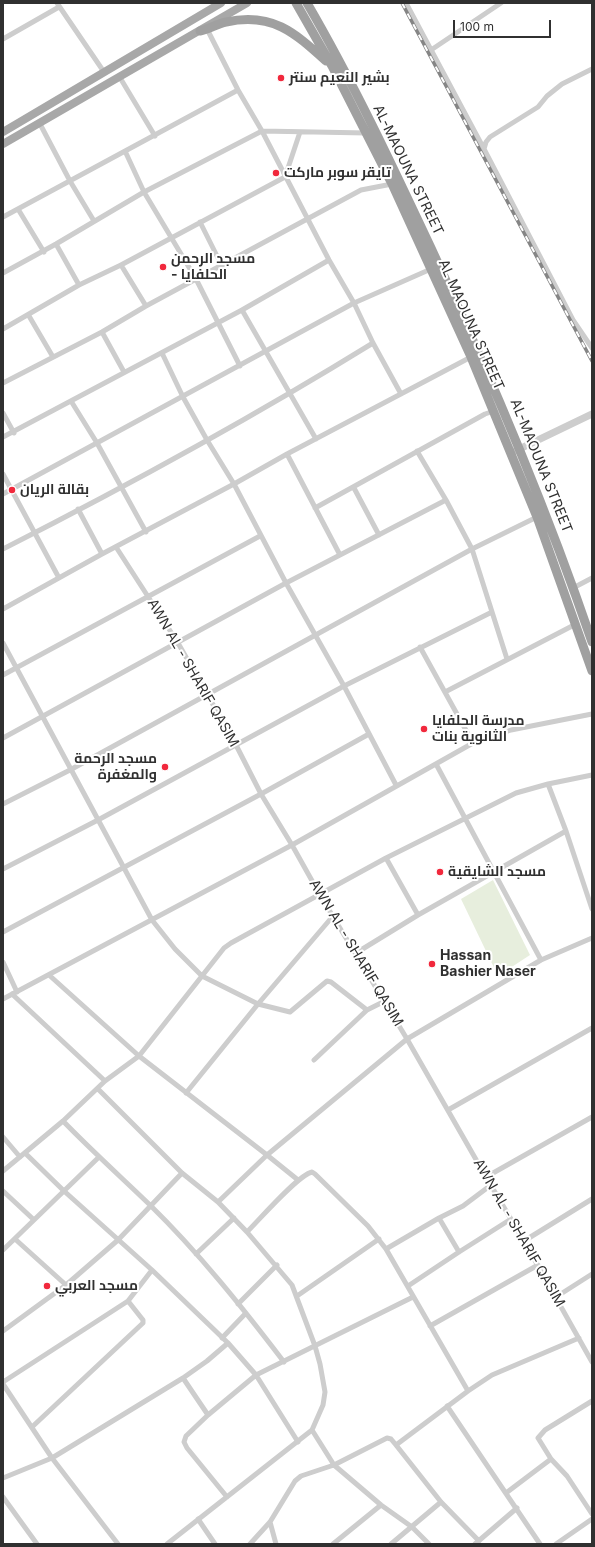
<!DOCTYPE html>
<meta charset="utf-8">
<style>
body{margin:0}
#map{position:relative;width:595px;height:1547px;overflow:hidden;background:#fff;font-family:Inter,sans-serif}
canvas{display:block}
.frame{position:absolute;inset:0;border:4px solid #303030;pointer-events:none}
.scale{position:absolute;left:453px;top:20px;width:98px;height:18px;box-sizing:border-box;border:2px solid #303030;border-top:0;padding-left:5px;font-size:12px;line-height:14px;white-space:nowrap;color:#303030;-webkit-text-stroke:3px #fff;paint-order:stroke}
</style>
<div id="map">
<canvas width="595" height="1547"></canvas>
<div class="frame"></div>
<div class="scale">100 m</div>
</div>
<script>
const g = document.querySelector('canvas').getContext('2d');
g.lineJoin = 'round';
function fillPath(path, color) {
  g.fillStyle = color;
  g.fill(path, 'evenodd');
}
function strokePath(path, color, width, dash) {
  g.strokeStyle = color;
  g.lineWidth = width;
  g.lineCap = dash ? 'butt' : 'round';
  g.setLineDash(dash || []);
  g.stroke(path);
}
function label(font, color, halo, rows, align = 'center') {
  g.font = font + ' Inter,Cairo,sans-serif';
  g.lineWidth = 4;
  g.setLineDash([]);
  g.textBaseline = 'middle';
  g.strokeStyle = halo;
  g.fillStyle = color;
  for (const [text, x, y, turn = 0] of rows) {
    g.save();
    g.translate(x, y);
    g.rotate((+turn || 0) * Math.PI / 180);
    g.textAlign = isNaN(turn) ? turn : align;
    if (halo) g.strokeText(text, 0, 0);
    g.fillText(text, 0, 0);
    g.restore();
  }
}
const green = new Path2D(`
 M 493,880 L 530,955 L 498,976 L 461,899 Z`);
const minor = new Path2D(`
 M 57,3 L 104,72
 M 406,3 L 484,149
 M 207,29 L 238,90 L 262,131 L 329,260 L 354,303 L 373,343 L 401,394
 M 3,39 L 59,7
 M 431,50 L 501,3
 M 592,69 L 562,84 L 547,96 L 538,107 L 490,137 L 486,142 L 484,149 L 573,320 L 592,348
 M 119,76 L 155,136
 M 39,122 L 70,181 L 94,221
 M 125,151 L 144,192 L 196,279 L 240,366
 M 18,209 L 44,252
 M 3,217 L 238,90
 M 200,222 L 222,266
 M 56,244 L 79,285
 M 121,265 L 146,306
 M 3,273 L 56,244 L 144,192 L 262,131 L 366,133
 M 242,310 L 316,439
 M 29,316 L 53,357
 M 3,329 L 79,285 L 121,265 L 285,177 L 300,132
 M 102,332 L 124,372
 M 162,353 L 183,397 L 207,440 L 234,484 L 286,583 L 344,686 L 396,785
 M 3,383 L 102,332 L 146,306 L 361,190 L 392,184
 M 71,401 L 97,443 L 146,532
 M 3,413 L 14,433
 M 3,437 L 242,310 L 329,260
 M 417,451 L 446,500 L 472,549 L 507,659
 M 287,454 L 340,555
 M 3,474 L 59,578
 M 354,488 L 379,535
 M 3,494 L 354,303 L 431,269
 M 315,508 L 485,414 L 494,411
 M 78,509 L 102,554
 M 116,547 L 178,643 L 236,745 L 261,794 L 292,845 L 320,895 L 407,1039 L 486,1177 L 524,1241 L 592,1362
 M 3,549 C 129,485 253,417 373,343
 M 573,588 L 592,578
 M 3,609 L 102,554 L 234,484 L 287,454 L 471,357
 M 3,643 L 152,920 L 175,949 L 202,976 L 258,1004 L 290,1012 L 327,981 L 331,982 L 367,1010
 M 420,647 L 473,743
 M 3,675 L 260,536
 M 445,692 L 576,624
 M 3,738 L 286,583 L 446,500
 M 436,764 L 541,960
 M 548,784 L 566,831 L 592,909
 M 3,804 L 70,770 L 472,549 L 537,517
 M 386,858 L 418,915
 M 3,869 L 98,820 L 344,686 L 492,612
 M 3,932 L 261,794 L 369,734
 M 356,953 L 418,915 L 566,831
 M 3,962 L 17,992
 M 49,975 L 139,1056 L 267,1155 L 298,1180
 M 12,994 L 105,1081
 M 3,999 L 292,845 L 473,743 L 511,730 L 592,714
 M 314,1060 L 367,1010 L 385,1001
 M 98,1089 L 182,1173 L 218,1202 L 247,1232 L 292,1285 L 315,1346 L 320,1364 L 325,1392 L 323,1405 L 312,1430 L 167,1544
 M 186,1093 L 258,1004 L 333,916
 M 448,1110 L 592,1028
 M 63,1121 C 91,1150 121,1177 150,1205 C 199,1253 242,1307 284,1362
 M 3,1137 L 20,1157
 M 25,1153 L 64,1191 L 152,1270 L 228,1343 L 256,1375 L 298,1442
 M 3,1171 L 63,1121 L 105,1081 L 139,1056 L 224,948 L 231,943 L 386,858 L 516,793 L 548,784 L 592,775
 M 486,1177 L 592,1117
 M 3,1191 L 33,1219
 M 218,1202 L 267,1155 L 407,1039 L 541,960 L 592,938
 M 439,1218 L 459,1252
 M 247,1232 C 260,1219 298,1175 312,1172 L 315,1174 L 368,1226 L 386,1249 L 468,1391
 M 15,1239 L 66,1285
 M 524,1241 L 592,1199
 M 386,1249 L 439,1218 L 463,1206 L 491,1185
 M 3,1250 L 99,1157
 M 196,1254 L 234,1218
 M 408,1286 L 459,1252 L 511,1219
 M 297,1296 L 379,1239
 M 556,1297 L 592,1274
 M 238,1304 L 277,1265
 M 430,1326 L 538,1265
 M 3,1331 L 66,1285 L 118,1240 L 182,1173
 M 222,1338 L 246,1313
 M 183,1378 L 208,1415
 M 3,1382 L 128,1301 L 152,1270
 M 3,1384 L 52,1458 L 118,1544
 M 447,1406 L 540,1544
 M 32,1427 L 143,1323 L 143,1320 L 128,1301
 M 312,1430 L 334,1465 L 381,1505 L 412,1527 L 429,1544
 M 396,1445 L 441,1502 L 479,1541
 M 551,1459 L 567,1476 L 592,1514
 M 3,1478 L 52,1458 L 183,1378 L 207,1361 L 228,1343
 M 506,1493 L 551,1459 L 538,1438 L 545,1430 L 592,1401
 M 3,1497 L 37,1544
 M 227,1497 L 187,1448 L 184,1442 L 186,1436 L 208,1415 L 256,1375 L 413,1297
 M 198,1519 L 215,1544
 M 270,1522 L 276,1544
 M 250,1544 L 270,1522 L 295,1481 L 301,1476 L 334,1465 L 387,1438 L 391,1439 L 396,1445 L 468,1391 L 492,1375 L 579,1338
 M 333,1544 L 381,1505
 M 391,1544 L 441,1502
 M 475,1544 L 517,1508
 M 556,1544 L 592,1519`);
const tertiary = new Path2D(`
 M 511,453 L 592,414`);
const primary = new Path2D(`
 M 3,132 L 221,3
 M 3,144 L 247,3`);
const trunk = new Path2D(`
 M 296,3 L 332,66 L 392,184 L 471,357 L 537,517 L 592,671
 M 307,3 C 353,82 392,165 431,248 C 491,377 546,507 592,642
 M 200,31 C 209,29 217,24 226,22 C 272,12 294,32 326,61`);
const rail = new Path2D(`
 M 402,3 L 592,361`);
const markers = [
 [281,78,4,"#f1283c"],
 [276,173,4,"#f1283c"],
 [163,267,4,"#f1283c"],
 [12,490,4,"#f1283c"],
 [424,729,4,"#f1283c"],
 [165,767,4,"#f1283c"],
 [440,872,4,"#f1283c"],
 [432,964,4,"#f1283c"],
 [47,1286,4,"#f1283c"]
];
const poiNames = [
 ["بشير النعيم سنتر",289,78],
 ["تايقر سوبر ماركت",284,173],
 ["مسجد الرحمن",171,259],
 ["- الحلفايا",171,275],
 ["بقالة الريان",20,490],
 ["مدرسة الحلفايا",432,721],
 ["الثانوية بنات",432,737],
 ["مسجد الرحمة",157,759,"right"],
 ["والمغفرة",157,775,"right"],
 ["مسجد الشايقية",448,872],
 ["Hassan",440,956],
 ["Bashier Naser",440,972],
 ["مسجد العربي",55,1286]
];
const streetNames = [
 ["AL-MAOUNA STREET",408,170,64],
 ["AL MAOUNA STREET",471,325,66],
 ["AL-MAOUNA STREET",541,466,68],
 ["AWN AL - SHARIF QASIM",193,673,60],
 ["AWN AL - SHARIF QASIM",356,953,59],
 ["AWN AL - SHARIF QASIM",519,1233,60]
];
fillPath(green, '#e7eedd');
strokePath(minor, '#cdcdcd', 5);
strokePath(tertiary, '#cdcdcd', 7);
strokePath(primary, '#a8a8a8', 8);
strokePath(trunk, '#a0a0a0', 9);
strokePath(rail, '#858585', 3.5);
strokePath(rail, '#fff', 2, [6]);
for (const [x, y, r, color] of markers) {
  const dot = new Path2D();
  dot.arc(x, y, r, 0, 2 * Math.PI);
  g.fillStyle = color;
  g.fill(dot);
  strokePath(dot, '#fff', 1.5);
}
label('bold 14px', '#303030', '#fff', poiNames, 'left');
label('14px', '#303030', '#fff', streetNames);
</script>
